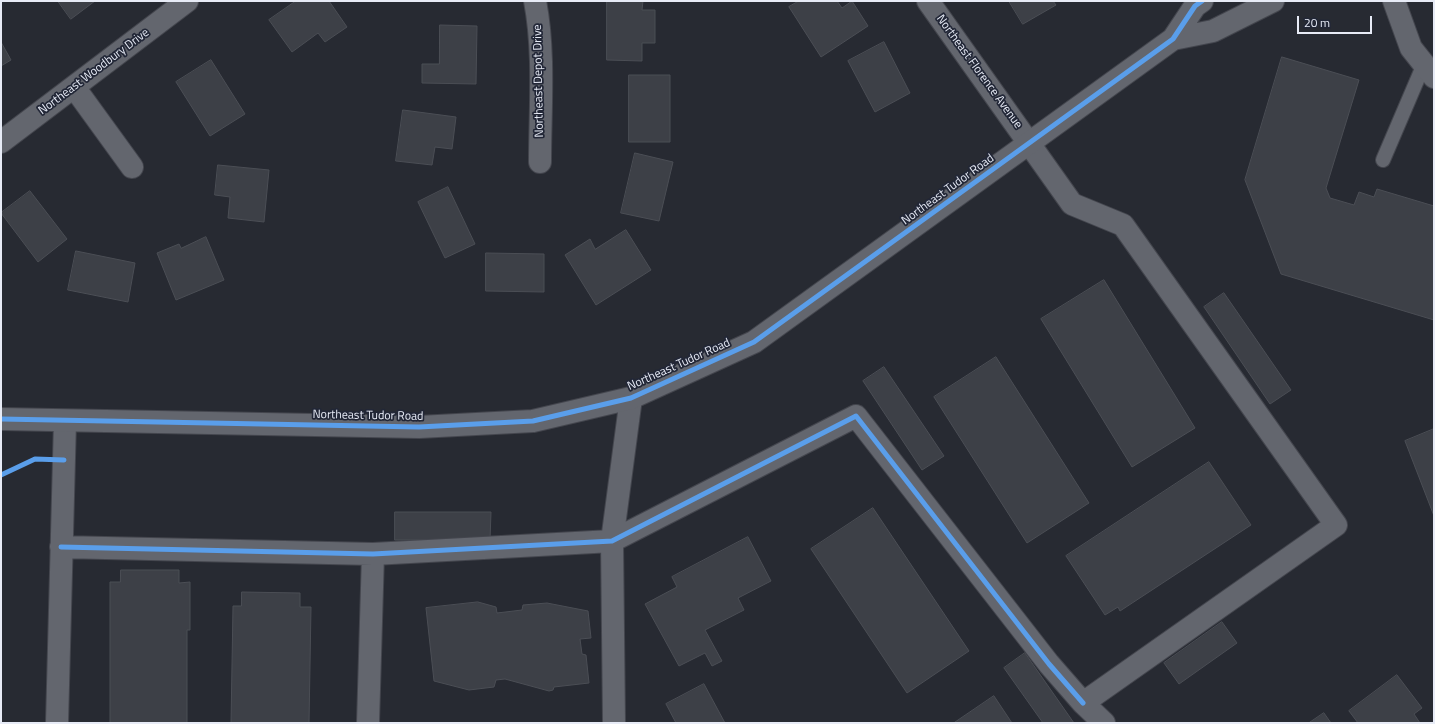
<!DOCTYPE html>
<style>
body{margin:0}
#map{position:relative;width:1435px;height:724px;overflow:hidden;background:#272a32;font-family:"Titillium Web",sans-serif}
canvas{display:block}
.frame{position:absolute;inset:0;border:2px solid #e7ebf6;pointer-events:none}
.scale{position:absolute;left:1297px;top:16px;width:75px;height:18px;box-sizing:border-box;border:2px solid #e7ebf6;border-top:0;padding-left:5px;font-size:12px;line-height:14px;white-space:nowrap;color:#e7ebf6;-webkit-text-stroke:3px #222737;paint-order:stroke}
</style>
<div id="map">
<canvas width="1435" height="724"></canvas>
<div class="frame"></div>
<div class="scale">20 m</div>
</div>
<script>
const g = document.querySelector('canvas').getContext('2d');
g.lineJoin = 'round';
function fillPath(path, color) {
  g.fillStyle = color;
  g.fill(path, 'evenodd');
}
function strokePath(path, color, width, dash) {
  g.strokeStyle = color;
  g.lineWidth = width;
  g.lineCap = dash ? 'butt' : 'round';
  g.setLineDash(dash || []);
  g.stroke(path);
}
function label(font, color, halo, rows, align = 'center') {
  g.font = font + ' "Titillium Web",sans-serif';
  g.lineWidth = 3.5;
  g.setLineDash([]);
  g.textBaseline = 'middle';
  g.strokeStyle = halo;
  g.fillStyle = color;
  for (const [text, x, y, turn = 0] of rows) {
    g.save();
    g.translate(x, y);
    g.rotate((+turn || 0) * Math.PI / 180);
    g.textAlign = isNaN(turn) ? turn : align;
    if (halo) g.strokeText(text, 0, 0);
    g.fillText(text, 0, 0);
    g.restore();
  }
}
const building = new Path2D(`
 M 58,1 L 95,1 L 71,19 Z
 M 296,1 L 329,1 L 347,27 L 325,42 L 318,33 L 292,52 L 269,20 Z
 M 607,1 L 643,1 L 642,10 L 655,10 L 655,43 L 642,43 L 642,61 L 607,60 Z
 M 799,1 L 837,1 L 842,8 L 852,1 L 868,26 L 821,57 L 789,7 Z
 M 1009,1 L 1053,1 L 1056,5 L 1023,24 Z
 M 440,25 L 477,26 L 476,84 L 422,83 L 422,64 L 439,64 Z
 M 1,42 L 11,60 L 1,66 Z
 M 884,42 L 910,93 L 875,112 L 848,61 Z
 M 1282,57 L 1359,80 L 1326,188 L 1330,198 L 1354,205 L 1359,192 L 1374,197 L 1377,189 L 1434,206 L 1434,320 L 1281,274 L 1245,180 Z
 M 211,60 L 245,114 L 210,136 L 176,82 Z
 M 629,75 L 670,75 L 670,142 L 629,142 Z
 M 403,110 L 456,117 L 452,149 L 435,147 L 432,165 L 396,161 Z
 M 635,153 L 673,162 L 659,221 L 621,213 Z
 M 218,165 L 269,170 L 264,222 L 228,218 L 230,197 L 215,195 Z
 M 448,187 L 475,244 L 445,258 L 418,202 Z
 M 30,191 L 67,239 L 38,262 L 1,213 Z
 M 626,230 L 651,270 L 596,305 L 565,255 L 590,239 L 595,249 Z
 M 206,237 L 224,280 L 176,300 L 157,253 L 179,244 L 181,248 Z
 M 76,251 L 135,263 L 128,302 L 68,290 Z
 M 486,253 L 544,254 L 544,292 L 486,291 Z
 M 1104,280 L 1195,428 L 1132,467 L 1041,319 Z
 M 1224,293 L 1291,390 L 1270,404 L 1204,307 Z
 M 996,357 L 1089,503 L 1027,543 L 934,397 Z
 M 884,367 L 944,456 L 922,470 L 863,381 Z
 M 1434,429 L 1434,516 L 1405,441 Z
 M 1209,462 L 1251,525 L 1120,611 L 1118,607 L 1105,615 L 1066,556 Z
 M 873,508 L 969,651 L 907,693 L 811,549 Z
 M 395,512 L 491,512 L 490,540 L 395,540 Z
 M 748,537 L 771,581 L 738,598 L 744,610 L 705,630 L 722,661 L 712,666 L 705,653 L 679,666 L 645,604 L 677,587 L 672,577 Z
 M 121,570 L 179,570 L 179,583 L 190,582 L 190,630 L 187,630 L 187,723 L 110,723 L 110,582 L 120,582 Z
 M 242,592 L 300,593 L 300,607 L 311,607 L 309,723 L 231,723 L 233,606 L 241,606 Z
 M 478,602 L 496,607 L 497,613 L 522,610 L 523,605 L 547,603 L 588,611 L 591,638 L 580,639 L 582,654 L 586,655 L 589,683 L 554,687 L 553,690 L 549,691 L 505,679 L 496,680 L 494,687 L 469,690 L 434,681 L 426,608 Z
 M 1222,622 L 1237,643 L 1179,684 L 1164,663 Z
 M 1025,653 L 1074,723 L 1043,723 L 1004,668 Z
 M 1397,675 L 1422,708 L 1414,714 L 1420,723 L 1358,723 L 1349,711 Z
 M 704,684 L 725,723 L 676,723 L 666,704 Z
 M 994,696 L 1012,723 L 954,723 Z
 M 1324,713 L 1331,723 L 1309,723 Z`);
const service = new Path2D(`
 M 1383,160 L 1424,64`);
const minor = new Path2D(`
 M 535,1 C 545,53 540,110 540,162
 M 928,1 L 1072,204 L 1123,225 L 1336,525 L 1083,703 L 1104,723
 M 1394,1 L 1411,48 L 1434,77
 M 74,87 L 132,167
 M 1,142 L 187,1
 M 61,547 L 373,554 L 612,541 L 856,416 L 1049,664 L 1083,703
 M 57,723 L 65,421
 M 368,723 L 373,554
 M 614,723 L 612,541 L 631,398`);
const tertiary = new Path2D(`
 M 1173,39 L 1213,31 L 1273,1
 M 1,419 L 419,427 L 533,421 L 631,398 L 754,342 L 1173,39 L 1195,6 L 1202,1`);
const cycleway = new Path2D(`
 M 1,419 L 419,427 L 533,421 L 631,398 L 754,342 L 1173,39 L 1195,6 L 1202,1
 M 1,475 L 35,459 L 64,460
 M 61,547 L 373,554 L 612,541 L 856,416 L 1049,664 L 1083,703`);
const streetNames = [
 ["Northeast Woodbury Drive",94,72,-37],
 ["Northeast Florence Avenue",979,72,54],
 ["Northeast Depot Drive",539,81,-91],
 ["Northeast Tudor Road",948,190,-36],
 ["Northeast Tudor Road",679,365,-24],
 ["Northeast Tudor Road",368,416,1]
];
fillPath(building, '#3d4047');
strokePath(building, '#4b4e55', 1);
strokePath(service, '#44464e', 16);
strokePath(minor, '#44464e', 24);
strokePath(tertiary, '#44464e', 24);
strokePath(service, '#63666e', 14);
strokePath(minor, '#63666e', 22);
strokePath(tertiary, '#63666e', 22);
strokePath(cycleway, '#5a9eea', 5);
label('12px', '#e7ebf6', '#222737', streetNames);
</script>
